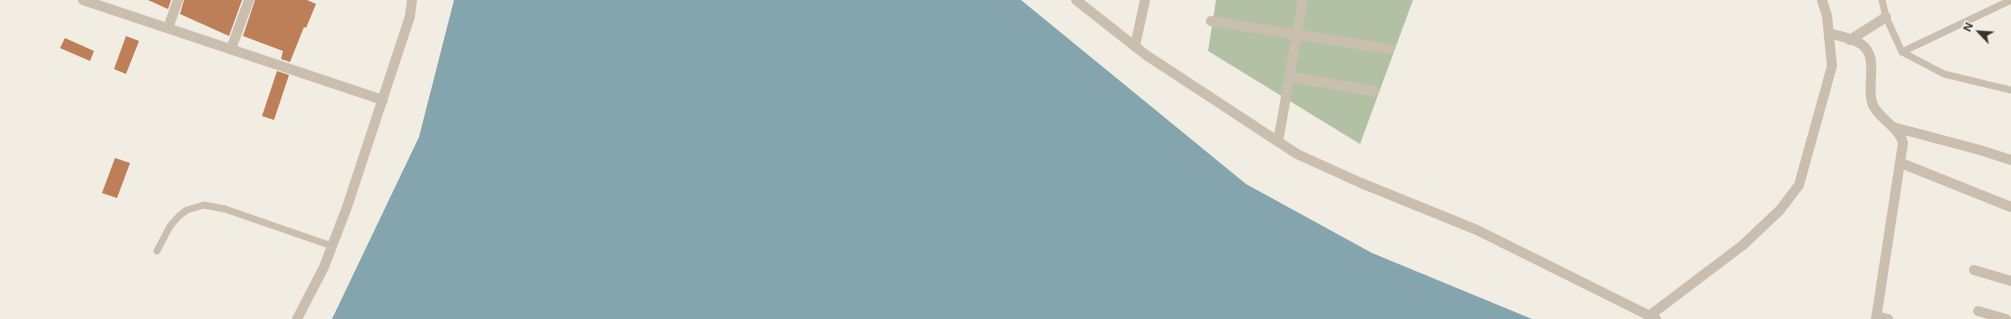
<!DOCTYPE html>
<style>
body{margin:0}
#map{position:relative;width:2011px;height:319px;overflow:hidden;background:#f2ede3;font-family:Inter,sans-serif}
canvas{display:block}
.north{position:absolute;left:1959px;top:12px;width:40px;height:40px;-webkit-text-stroke:3px #faf7ef;paint-order:stroke;rotate:295deg;font-size:11px;font-weight:700;line-height:16px;text-align:center;color:#39332d}
.north::after{content:'';display:block;margin:auto;width:14px;height:18px;background:#39332d;clip-path:polygon(50% 0,100% 100%,50% 72%,0 100%)}
</style>
<div id="map">
<canvas width="2011" height="319"></canvas>
<div class="north">N</div>
</div>
<script>
const g = document.querySelector('canvas').getContext('2d');
g.lineJoin = 'round';
function fillPath(path, color) {
  g.fillStyle = color;
  g.fill(path, 'evenodd');
}
function strokePath(path, color, width, dash) {
  g.strokeStyle = color;
  g.lineWidth = width;
  g.lineCap = dash ? 'butt' : 'round';
  g.setLineDash(dash || []);
  g.stroke(path);
}
const green = new Path2D(`
 M 1216,0 L 1413,0 L 1360,144 L 1208,51 Z`);
const water = new Path2D(`
 M 454,0 L 1021,0 L 1246,184 L 1372,253 L 1532,319 L 332,319 L 419,137 Z`);
const building = new Path2D(`
 M 148,0 L 171,0 L 168,9 Z
 M 184,0 L 242,0 L 229,36 L 180,14 Z
 M 255,0 L 307,0 L 316,4 L 306,28 L 304,27 L 290,62 L 281,59 L 283,51 L 243,36 Z
 M 126,36 L 139,41 L 126,74 L 114,69 Z
 M 65,38 L 94,51 L 90,61 L 60,48 Z
 M 277,71 L 289,75 L 274,120 L 262,116 Z
 M 115,158 L 130,163 L 117,198 L 102,193 Z`);
const service = new Path2D(`
 M 1882,0 L 1886,17 L 1902,52 L 1944,74 L 2011,90
 M 1902,52 L 2011,0
 M 157,251 L 170,226 L 179,216 L 187,210 L 204,205 L 225,209 L 332,246`);
const minor = new Path2D(`
 M 83,0 L 383,100
 M 1211,21 L 1389,49
 M 168,28 L 178,0
 M 1829,33 C 1838,36 1853,38 1861,44 C 1881,57 1864,89 1874,107 C 1882,121 1899,127 1903,143 L 1876,319
 M 1850,40 L 1886,17
 M 1135,46 L 1145,0
 M 231,49 L 249,0
 M 1290,77 L 1374,91
 M 1893,127 L 1980,150 L 2011,160
 M 1278,142 L 1303,0
 M 1901,163 L 2011,207
 M 1974,270 L 2011,281
 M 1978,311 L 2006,319
 M 1649,316 L 1743,245 L 1780,210 L 1799,185 L 1832,66 L 1827,16 L 1822,0
 M 1877,316 L 1888,319
 M 297,319 L 324,267 L 347,207 L 410,16 L 412,0`);
const tertiary = new Path2D(`
 M 1076,0 L 1146,55 L 1297,154 L 1361,183 L 1477,230 L 1656,319`);
fillPath(green, '#b2c0a3');
fillPath(water, '#84a5ad');
fillPath(building, '#bc7f57');
strokePath(service, '#cabfaf', 7);
strokePath(minor, '#cabfaf', 10);
strokePath(tertiary, '#cabfaf', 10);
</script>
